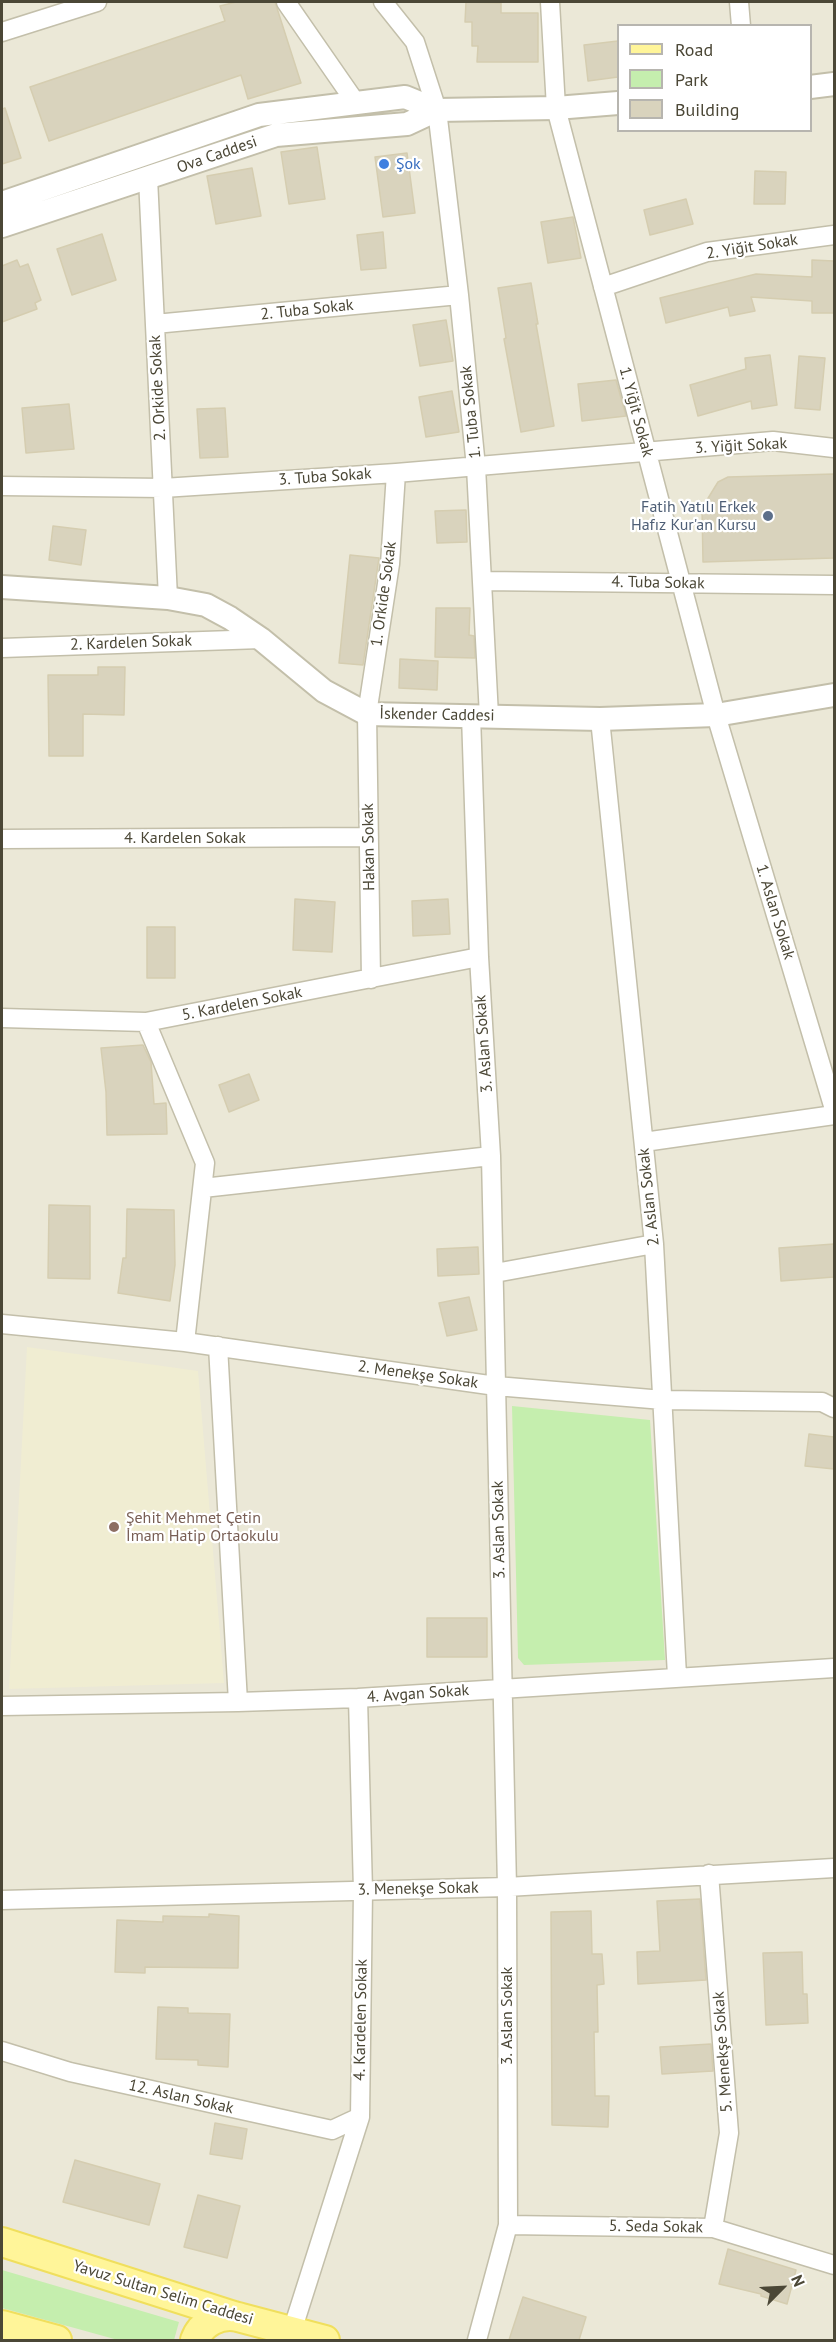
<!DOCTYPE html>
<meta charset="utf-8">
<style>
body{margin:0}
#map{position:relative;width:836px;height:2342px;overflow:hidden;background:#f6f4e9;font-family:"PT Sans",sans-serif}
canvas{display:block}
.frame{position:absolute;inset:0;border:3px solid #4b4736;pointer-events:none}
.legend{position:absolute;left:617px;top:24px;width:195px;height:108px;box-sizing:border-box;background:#fff;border:2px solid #b7b5af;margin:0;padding:8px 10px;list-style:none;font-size:18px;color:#4b4736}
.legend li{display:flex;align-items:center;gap:12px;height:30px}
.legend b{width:30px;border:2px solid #b7b5af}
.north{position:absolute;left:752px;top:2258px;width:60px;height:60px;-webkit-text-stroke:4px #fff;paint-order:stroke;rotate:66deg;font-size:16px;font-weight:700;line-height:24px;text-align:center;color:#4b4736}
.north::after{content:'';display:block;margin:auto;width:21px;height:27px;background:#4b4736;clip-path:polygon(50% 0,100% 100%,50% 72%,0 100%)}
</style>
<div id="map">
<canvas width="836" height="2342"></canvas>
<div class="frame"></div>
<ul class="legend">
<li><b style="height:8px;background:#fff599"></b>Road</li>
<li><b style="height:16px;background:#c5eeae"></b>Park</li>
<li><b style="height:16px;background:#d9d3bd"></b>Building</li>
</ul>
<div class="north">N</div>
</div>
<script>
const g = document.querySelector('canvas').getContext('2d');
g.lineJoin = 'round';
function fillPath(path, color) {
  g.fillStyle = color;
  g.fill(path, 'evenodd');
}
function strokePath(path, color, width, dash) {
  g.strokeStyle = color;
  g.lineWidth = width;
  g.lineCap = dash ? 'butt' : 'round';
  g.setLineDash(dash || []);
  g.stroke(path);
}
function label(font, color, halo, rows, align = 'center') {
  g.font = font + ' "PT Sans",sans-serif';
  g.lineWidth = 4.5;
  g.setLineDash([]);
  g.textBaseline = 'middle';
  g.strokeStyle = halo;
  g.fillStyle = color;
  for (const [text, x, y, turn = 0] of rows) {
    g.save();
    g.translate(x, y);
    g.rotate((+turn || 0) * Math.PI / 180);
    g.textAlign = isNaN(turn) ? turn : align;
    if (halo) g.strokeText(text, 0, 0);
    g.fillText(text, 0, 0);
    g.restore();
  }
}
const residential = new Path2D(`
 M 2,2 L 834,2 L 834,2340 L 2,2340 ZM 618,26 L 810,26 L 810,130 L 618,130 Z`);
const education = new Path2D(`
 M 27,1347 L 198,1371 L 224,1683 L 9,1689 Z`);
const green = new Path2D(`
 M 512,1406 L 650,1420 L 665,1660 L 524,1665 L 518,1658 Z
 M 2,2270 L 179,2322 L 174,2340 L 118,2340 L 2,2308 Z`);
const building = new Path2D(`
 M 236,2 L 275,2 L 301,83 L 248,99 L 241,75 L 49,141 L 30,87 L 225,21 L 220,6 Z
 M 466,2 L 501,3 L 501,13 L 538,13 L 538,62 L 477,62 L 478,46 L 472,46 L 472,22 L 465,22 Z
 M 618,41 L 618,77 L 588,81 L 584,45 Z
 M 5,108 L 21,158 L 2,164 L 2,109 Z
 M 317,147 L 325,199 L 289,204 L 281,152 Z
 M 407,153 L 415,213 L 383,217 L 375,157 Z
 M 252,168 L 261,216 L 216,224 L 207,176 Z
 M 755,171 L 786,172 L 785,204 L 754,204 Z
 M 686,199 L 693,224 L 650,235 L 644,210 Z
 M 573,217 L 581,258 L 548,263 L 541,222 Z
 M 383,232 L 386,268 L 361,270 L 357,235 Z
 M 102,234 L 116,280 L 72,295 L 57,249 Z
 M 17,260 L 20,267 L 28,264 L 41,300 L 35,303 L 37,309 L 2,322 L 2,266 Z
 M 812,260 L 834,261 L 834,313 L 812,313 L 812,301 L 751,297 L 755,311 L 730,316 L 728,307 L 666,323 L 660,298 L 756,274 L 812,277 Z
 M 531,283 L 538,324 L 536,324 L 554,426 L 521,432 L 504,339 L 506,338 L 498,288 Z
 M 446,320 L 453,361 L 420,366 L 413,325 Z
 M 770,355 L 777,405 L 752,409 L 751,401 L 698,416 L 690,385 L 746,369 L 745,358 Z
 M 799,356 L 825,358 L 820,410 L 795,408 Z
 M 616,380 L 626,416 L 582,421 L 578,384 Z
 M 452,391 L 459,432 L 426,437 L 419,397 Z
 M 69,404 L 74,449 L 26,453 L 22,408 Z
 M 225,408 L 228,457 L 200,458 L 197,409 Z
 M 834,474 L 834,558 L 703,562 L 702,508 L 718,482 L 728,477 Z
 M 466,510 L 467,542 L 437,543 L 435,511 Z
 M 53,526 L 86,530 L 81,565 L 49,560 Z
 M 350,555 L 379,558 L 363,665 L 339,663 Z
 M 436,608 L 470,608 L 469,635 L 474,636 L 475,658 L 435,657 Z
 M 400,659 L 438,661 L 437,690 L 399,688 Z
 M 98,667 L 125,667 L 124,715 L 83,714 L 83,756 L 49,756 L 48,675 L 98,675 Z
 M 295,899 L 335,902 L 332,952 L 293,950 Z
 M 448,899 L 450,934 L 413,936 L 412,901 Z
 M 147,927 L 175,927 L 175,978 L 147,978 Z
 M 143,1045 L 151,1062 L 154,1104 L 166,1103 L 167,1134 L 107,1135 L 106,1092 L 101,1048 Z
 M 249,1074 L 259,1100 L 229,1112 L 219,1085 Z
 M 49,1205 L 90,1206 L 90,1279 L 48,1278 Z
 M 127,1209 L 174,1210 L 175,1265 L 170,1301 L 118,1293 L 123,1258 L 126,1258 Z
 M 834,1244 L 834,1277 L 781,1281 L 779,1248 Z
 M 478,1247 L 479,1274 L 438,1276 L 437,1249 Z
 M 469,1297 L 477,1330 L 447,1336 L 439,1303 Z
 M 809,1434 L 834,1437 L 834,1469 L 805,1466 Z
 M 427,1618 L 487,1618 L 487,1657 L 427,1657 Z
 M 700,1899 L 706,1980 L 638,1984 L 637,1952 L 660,1951 L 657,1901 Z
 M 591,1911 L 592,1954 L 602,1954 L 604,1984 L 597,1985 L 598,2032 L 594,2032 L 595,2096 L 609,2096 L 608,2127 L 552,2125 L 551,1912 Z
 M 209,1914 L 239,1916 L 238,1968 L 145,1967 L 145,1973 L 115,1972 L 117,1920 L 163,1922 L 163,1916 L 209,1917 Z
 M 802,1952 L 803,1994 L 807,1994 L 808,2023 L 766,2025 L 763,1953 Z
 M 158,2007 L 188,2008 L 188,2013 L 230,2014 L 228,2067 L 198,2065 L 198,2060 L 156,2059 Z
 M 711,2044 L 713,2071 L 662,2074 L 660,2047 Z
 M 215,2123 L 247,2129 L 242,2159 L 210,2154 Z
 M 75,2160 L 160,2184 L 149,2225 L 63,2202 Z
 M 198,2195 L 240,2206 L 227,2258 L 184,2247 Z
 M 728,2249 L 796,2270 L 787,2304 L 761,2296 L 761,2294 L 719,2284 Z
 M 523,2297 L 586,2317 L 579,2340 L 509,2340 Z`);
const minor = new Path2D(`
 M 286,2 L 356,103
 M 383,2 L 415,42 L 437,110 L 459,295 L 476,467 L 489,716
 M 550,2 L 556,108 L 716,715 L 834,1109
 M 739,2 L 741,26
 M 2,32 L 97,2
 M 148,178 L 168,598
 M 603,287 L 707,252 L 834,235
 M 155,324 L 459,295
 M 2,486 L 163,488 L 396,473 L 773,441 L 834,448
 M 482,581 L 834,585
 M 2,648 L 261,639
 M 471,715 L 479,957 L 491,1156 L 507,1887 L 508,2225 L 477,2340
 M 600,719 L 654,1244 L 677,1676
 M 2,839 L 369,837
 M 371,979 L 367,714 L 390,564 L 396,473
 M 2,1018 L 146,1022 L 479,957
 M 146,1022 L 205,1163 L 185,1342
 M 644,1142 L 834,1115
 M 203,1188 L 491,1156
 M 495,1273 L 654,1244
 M 2,1324 L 185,1342 L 496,1386 L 663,1400 L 822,1402 L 834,1408
 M 218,1346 L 238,1702
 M 2,1706 L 238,1702 L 358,1698 L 834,1668
 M 709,1874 L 729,2133 L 713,2228
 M 2,1900 L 507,1887 L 834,1868
 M 2,2051 L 70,2072 L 332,2130 L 360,2117
 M 508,2225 L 713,2228 L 834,2265
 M 292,2331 L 360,2117 L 363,1891 L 358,1698`);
const tertiary = new Path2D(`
 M 810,87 L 834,84
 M 2,203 L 259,115 L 405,97 L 437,110 L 556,108 L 618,103
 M 2,226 L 276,135 L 407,124 L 437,110
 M 2,587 L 168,598 L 206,605 L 230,618 L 261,639 L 324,691 L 367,714 L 600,719 L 716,715 L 834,695`);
const primary = new Path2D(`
 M 2,2242 L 234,2316 L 325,2340
 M 2,2325 L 57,2340
 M 195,2340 C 201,2323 220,2313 238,2317`);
const markers = [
 [384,164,6,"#3f7fe0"],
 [768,516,6,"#5c6f8a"],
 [114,1527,6,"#8d6e63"]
];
const streetNames = [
 ["Ova Caddesi",217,155,-19],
 ["2. Yiğit Sokak",752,247,-9],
 ["2. Tuba Sokak",307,310,-6],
 ["2. Orkide Sokak",158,388,-93],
 ["1. Tuba Sokak",471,412,-96],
 ["1. Yiğit Sokak",636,412,75],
 ["3. Yiğit Sokak",741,446,-3],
 ["3. Tuba Sokak",325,477,-4],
 ["4. Tuba Sokak",658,583,1],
 ["1. Orkide Sokak",384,594,-82],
 ["2. Kardelen Sokak",131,643,-2],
 ["İskender Caddesi",437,715,1],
 ["4. Kardelen Sokak",185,838],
 ["Hakan Sokak",369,847,-91],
 ["1. Aslan Sokak",775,912,73],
 ["5. Kardelen Sokak",242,1004,-11],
 ["3. Aslan Sokak",484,1044,-94],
 ["2. Aslan Sokak",649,1197,-96],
 ["2. Menekşe Sokak",418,1375,8],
 ["3. Aslan Sokak",499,1530,-91],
 ["4. Avgan Sokak",418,1694,-4],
 ["3. Menekşe Sokak",418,1889,-1],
 ["3. Aslan Sokak",507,2016,-90],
 ["4. Kardelen Sokak",361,2020,-89],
 ["5. Menekşe Sokak",723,2052,-94],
 ["12. Aslan Sokak",181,2097,13],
 ["5. Seda Sokak",656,2227,1],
 ["Yavuz Sultan Selim Caddesi",163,2293,17]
];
const shopNames = [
 ["Şok",396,164]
];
const serviceNames = [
 ["Fatih Yatılı Erkek",756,507],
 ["Hafız Kur'an Kursu",756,525]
];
const educationNames = [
 ["Şehit Mehmet Çetin",126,1518],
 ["İmam Hatip Ortaokulu",126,1536]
];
fillPath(residential, '#ebe8d7');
fillPath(education, '#f0edd2');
fillPath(green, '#c5eeae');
fillPath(building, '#d9d3bd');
strokePath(building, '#d5cdb0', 1.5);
strokePath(minor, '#c3bfaa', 21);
strokePath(tertiary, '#c3bfaa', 26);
strokePath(primary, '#f0df5d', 32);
strokePath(minor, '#fff', 18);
strokePath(tertiary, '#fff', 22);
strokePath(primary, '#fff599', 28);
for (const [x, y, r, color] of markers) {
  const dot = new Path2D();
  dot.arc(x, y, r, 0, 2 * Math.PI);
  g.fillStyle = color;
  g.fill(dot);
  strokePath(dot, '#fff', 2);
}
label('16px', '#4b4736', '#fff', streetNames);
label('16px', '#366cbe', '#fff', shopNames, 'left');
label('16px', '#4e5e75', '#fff', serviceNames, 'right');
label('16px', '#785e54', '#fff', educationNames, 'left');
</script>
